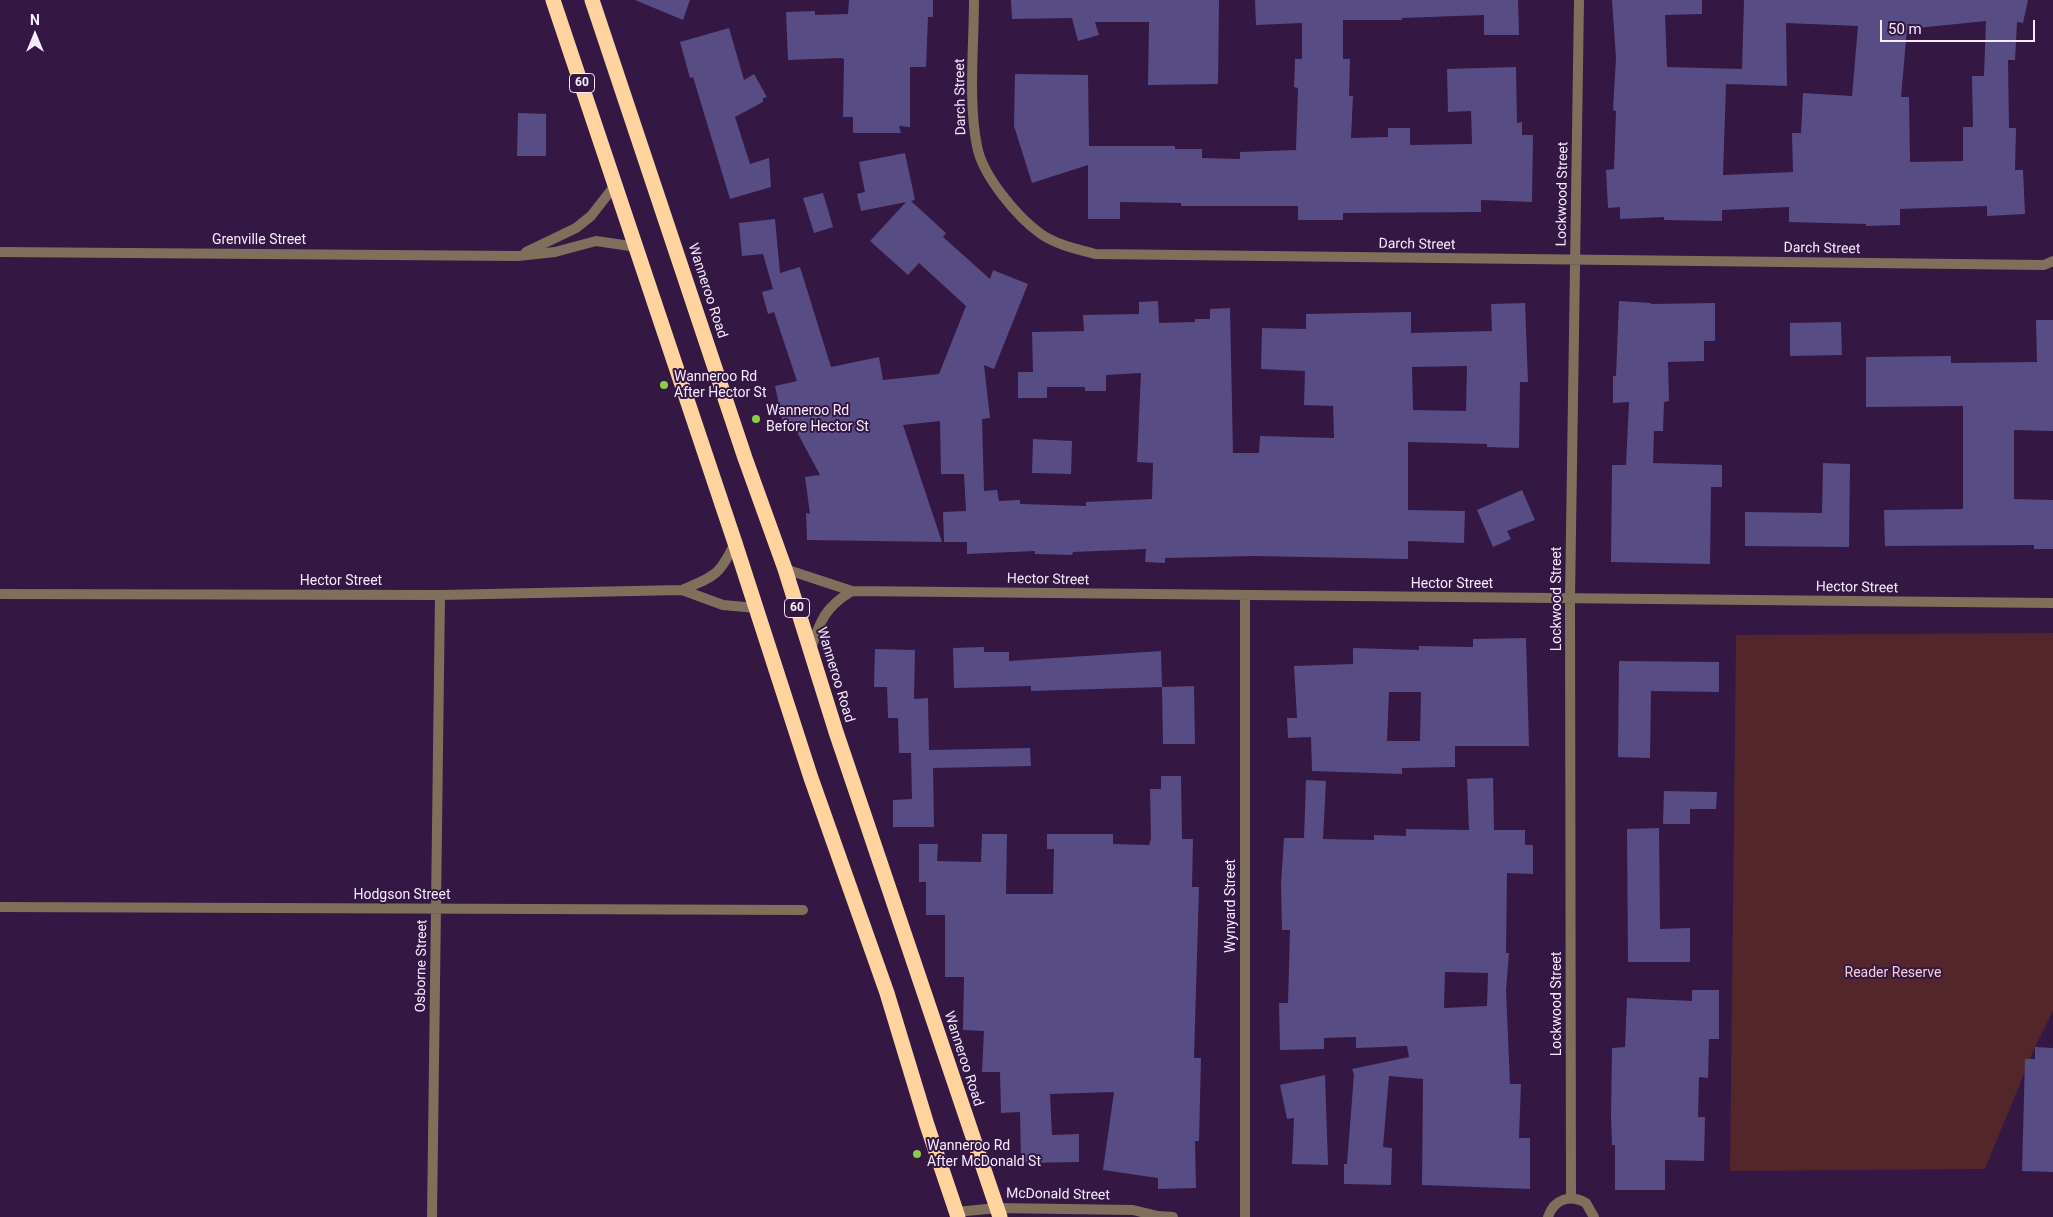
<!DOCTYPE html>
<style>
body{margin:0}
#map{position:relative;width:2053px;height:1217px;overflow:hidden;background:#341743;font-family:Roboto,sans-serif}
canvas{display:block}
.north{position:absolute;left:10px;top:10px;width:50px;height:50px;-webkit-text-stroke:4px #341743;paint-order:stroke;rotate:0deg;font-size:14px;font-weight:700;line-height:20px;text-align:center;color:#f6ebfd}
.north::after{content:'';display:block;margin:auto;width:18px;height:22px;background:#f6ebfd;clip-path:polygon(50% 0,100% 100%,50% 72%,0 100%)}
.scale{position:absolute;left:1880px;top:20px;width:155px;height:22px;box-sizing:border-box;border:2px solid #f6ebfd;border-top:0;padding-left:6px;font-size:15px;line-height:18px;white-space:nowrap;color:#f6ebfd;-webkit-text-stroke:4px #341743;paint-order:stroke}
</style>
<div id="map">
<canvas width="2053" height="1217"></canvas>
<div class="north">N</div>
<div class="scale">50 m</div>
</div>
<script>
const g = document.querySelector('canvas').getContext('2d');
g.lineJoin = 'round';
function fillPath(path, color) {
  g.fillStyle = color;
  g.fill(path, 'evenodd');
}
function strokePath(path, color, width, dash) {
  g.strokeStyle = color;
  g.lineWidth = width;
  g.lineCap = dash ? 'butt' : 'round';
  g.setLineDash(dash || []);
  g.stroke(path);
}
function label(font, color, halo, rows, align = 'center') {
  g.font = font + ' Roboto,sans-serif';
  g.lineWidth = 4;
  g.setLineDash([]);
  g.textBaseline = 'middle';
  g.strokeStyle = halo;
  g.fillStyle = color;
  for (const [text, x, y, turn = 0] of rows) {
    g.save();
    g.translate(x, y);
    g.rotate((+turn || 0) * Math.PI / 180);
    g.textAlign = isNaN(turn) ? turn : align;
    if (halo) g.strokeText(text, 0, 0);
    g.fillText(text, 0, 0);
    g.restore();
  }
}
const green = new Path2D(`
 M 2053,633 L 2053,1011 L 2035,1047 L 1985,1169 L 1730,1171 L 1736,635 Z`);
const building = new Path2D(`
 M 635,0 L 690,0 L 683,20 Z
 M 849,0 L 933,0 L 933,17 L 928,17 L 926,67 L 910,67 L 910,127 L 899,126 L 901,133 L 853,133 L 853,117 L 843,117 L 844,59 L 841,58 L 788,60 L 786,12 L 815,11 L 815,15 L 848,14 Z
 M 1011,0 L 1219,0 L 1218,84 L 1148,85 L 1149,22 L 1095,22 L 1099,35 L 1078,41 L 1072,18 L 1012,19 Z
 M 1255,0 L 1518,0 L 1519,35 L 1484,35 L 1484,15 L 1402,18 L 1402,20 L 1343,20 L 1343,59 L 1350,59 L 1349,96 L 1353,96 L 1351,138 L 1388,137 L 1388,128 L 1410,128 L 1410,145 L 1472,144 L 1471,111 L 1448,112 L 1447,69 L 1516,67 L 1517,123 L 1522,122 L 1522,135 L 1533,135 L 1532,202 L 1481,200 L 1481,212 L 1343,213 L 1343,220 L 1298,220 L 1298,206 L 1181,206 L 1181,203 L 1120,202 L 1120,219 L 1088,219 L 1088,165 L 1032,183 L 1014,126 L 1015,74 L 1088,75 L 1089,146 L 1175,146 L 1175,149 L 1202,149 L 1202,158 L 1240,159 L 1240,152 L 1296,150 L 1298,88 L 1294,87 L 1295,59 L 1302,59 L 1302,23 L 1256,25 Z
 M 1612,0 L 1702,0 L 1702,14 L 1665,15 L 1667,67 L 1742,69 L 1744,0 L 2028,0 L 2023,23 L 2017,22 L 2015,60 L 2008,60 L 2009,128 L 2016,128 L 2015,170 L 2023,170 L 2025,214 L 1987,216 L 1987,206 L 1900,209 L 1900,225 L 1866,226 L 1866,224 L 1789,222 L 1789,207 L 1722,210 L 1722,221 L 1664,220 L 1664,217 L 1620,219 L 1620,207 L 1608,208 L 1606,170 L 1614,169 L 1616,111 L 1613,110 L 1616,58 ZM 1986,21 L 1984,76 L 1972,76 L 1973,127 L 1963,127 L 1963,161 L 1910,162 L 1909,97 L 1901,97 L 1907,29 ZM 1786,23 L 1858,26 L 1852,96 L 1803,93 L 1801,133 L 1792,133 L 1793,172 L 1723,175 L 1726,84 L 1787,86 Z
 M 729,28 L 744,80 L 754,74 L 767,97 L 763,98 L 763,102 L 735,117 L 750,164 L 769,158 L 771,187 L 730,199 L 693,77 L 690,78 L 680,42 Z
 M 518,113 L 546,114 L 546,156 L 517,156 Z
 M 905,153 L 915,200 L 911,201 L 946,233 L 943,237 L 990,279 L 993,270 L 1028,284 L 994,369 L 984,365 L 990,418 L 982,419 L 984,491 L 997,490 L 999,501 L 1020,500 L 1020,504 L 1086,506 L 1086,502 L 1152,499 L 1153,463 L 1137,462 L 1141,373 L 1106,375 L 1106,391 L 1085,391 L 1085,387 L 1047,387 L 1047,398 L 1018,398 L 1018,372 L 1033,372 L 1032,332 L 1084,331 L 1083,315 L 1139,314 L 1139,302 L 1158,301 L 1159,323 L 1195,322 L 1195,319 L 1210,319 L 1210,309 L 1230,308 L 1233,453 L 1259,453 L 1260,436 L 1334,438 L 1333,406 L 1304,405 L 1305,371 L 1261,369 L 1262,328 L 1306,329 L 1306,314 L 1411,312 L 1411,333 L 1492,331 L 1491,304 L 1525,303 L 1528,382 L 1520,382 L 1519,448 L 1487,447 L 1487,444 L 1408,442 L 1408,510 L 1465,511 L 1464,543 L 1408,541 L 1408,559 L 1253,556 L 1165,558 L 1165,563 L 1145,562 L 1146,549 L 1073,552 L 1072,555 L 1035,554 L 1035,551 L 967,554 L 967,542 L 944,542 L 943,512 L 966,511 L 964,474 L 941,474 L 940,421 L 903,425 L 942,542 L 807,540 L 806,513 L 810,514 L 805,477 L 820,475 L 791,421 L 783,423 L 775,386 L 797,381 L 774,312 L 768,314 L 762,292 L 773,289 L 763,254 L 742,256 L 739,223 L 775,219 L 780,273 L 800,267 L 831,367 L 879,357 L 883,380 L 939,374 L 966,306 L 919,263 L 908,275 L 870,241 L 906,202 L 861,211 L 857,194 L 865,192 L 859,162 ZM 1467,366 L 1466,411 L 1413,410 L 1412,367 Z
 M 823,193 L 833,227 L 814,233 L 803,198 Z
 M 1619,301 L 1651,303 L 1651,304 L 1715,303 L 1715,341 L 1704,341 L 1704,361 L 1668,362 L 1669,401 L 1664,402 L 1663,431 L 1654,431 L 1653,463 L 1722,465 L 1722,487 L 1711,487 L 1710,564 L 1611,562 L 1612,465 L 1626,465 L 1629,402 L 1613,403 L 1613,376 L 1616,376 Z
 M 2036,320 L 2053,320 L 2053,431 L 2014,430 L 2014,499 L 2053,500 L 2053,549 L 2034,549 L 2034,545 L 1885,546 L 1884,510 L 1963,509 L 1963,406 L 1866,407 L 1866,357 L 1951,356 L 1951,363 L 2037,362 Z
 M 1841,322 L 1842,355 L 1790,356 L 1790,323 Z
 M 1033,439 L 1072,441 L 1071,474 L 1032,473 Z
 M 1823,463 L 1850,464 L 1849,547 L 1745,546 L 1745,512 L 1822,513 Z
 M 1522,490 L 1535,520 L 1507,531 L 1511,539 L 1493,547 L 1477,510 Z
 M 1526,638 L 1529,746 L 1455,746 L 1455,767 L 1402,768 L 1402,774 L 1312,771 L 1311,737 L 1288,738 L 1287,718 L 1297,718 L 1294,666 L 1353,664 L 1353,648 L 1419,650 L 1419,646 L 1473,647 L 1473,639 ZM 1389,692 L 1421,692 L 1420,741 L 1387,741 Z
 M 984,647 L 984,652 L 1009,652 L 1009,661 L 1161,651 L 1162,687 L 1031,691 L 1031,686 L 954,688 L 953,648 Z
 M 875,649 L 915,650 L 914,699 L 928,698 L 929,750 L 1030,748 L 1031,766 L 933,768 L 934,827 L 893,827 L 893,800 L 912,799 L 911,753 L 899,753 L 898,718 L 888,718 L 887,687 L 874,687 Z
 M 1619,661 L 1719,662 L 1719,692 L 1651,691 L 1650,758 L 1618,757 Z
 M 1194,686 L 1195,744 L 1163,744 L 1162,687 Z
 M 1161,776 L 1181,776 L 1182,839 L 1193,839 L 1192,887 L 1199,887 L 1194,1058 L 1201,1058 L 1199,1141 L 1195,1141 L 1196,1188 L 1158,1189 L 1158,1178 L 1103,1170 L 1114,1092 L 1050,1094 L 1052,1135 L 1079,1134 L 1079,1162 L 1021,1163 L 1020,1112 L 1001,1113 L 1000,1072 L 982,1072 L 984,1031 L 963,1030 L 964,977 L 945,977 L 945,915 L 926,915 L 926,882 L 919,882 L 919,844 L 938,844 L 937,861 L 981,862 L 982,834 L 1007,834 L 1006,894 L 1053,894 L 1054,849 L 1047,849 L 1047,834 L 1113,834 L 1113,844 L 1149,845 L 1151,838 L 1150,789 L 1161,789 Z
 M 1493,778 L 1494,830 L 1525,830 L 1525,845 L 1533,845 L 1533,874 L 1507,873 L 1506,953 L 1509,953 L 1506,990 L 1510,1084 L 1521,1084 L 1519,1138 L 1530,1138 L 1530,1189 L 1422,1185 L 1423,1079 L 1389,1076 L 1383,1147 L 1392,1148 L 1391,1185 L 1344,1184 L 1344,1164 L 1347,1164 L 1354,1074 L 1352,1069 L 1409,1057 L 1407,1046 L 1356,1048 L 1356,1037 L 1324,1038 L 1324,1049 L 1280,1050 L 1279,1003 L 1288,1003 L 1290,930 L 1282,930 L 1281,885 L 1284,838 L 1304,838 L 1306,780 L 1326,781 L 1323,839 L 1374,840 L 1374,835 L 1406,836 L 1406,829 L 1469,830 L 1467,779 ZM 1445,972 L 1488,973 L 1487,1006 L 1444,1008 Z
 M 1664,791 L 1717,792 L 1716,809 L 1690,809 L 1690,824 L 1663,824 Z
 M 1659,828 L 1660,929 L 1690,928 L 1690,962 L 1628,962 L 1627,829 Z
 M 1692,990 L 1719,990 L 1719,1039 L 1709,1039 L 1708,1078 L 1699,1077 L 1698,1117 L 1705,1117 L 1704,1161 L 1665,1160 L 1665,1190 L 1615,1190 L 1615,1145 L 1612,1145 L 1611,1116 L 1612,1048 L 1625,1047 L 1627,998 L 1692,1001 Z
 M 2035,1047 L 2053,1048 L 2053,1172 L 2022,1171 L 2025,1059 L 2035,1059 Z
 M 1325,1075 L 1328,1165 L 1292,1164 L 1294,1118 L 1287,1119 L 1280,1085 Z`);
const street = new Path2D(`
 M 974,0 C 974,45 968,102 977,146 C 982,175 1017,217 1041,234 C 1057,245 1077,249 1095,254 L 2044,265 L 2053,261
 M 0,252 L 518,256 L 555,252 L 596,241 L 637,247
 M 526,252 L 576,228 L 591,216 L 616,184
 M 785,569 L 852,591 L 2053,603
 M 682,590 C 715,576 719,576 735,543
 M 0,594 L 440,595 L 682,590 L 723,605 L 756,608
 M 1245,596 L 1245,1217
 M 811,649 C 820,621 825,607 852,591
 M 0,907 L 803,910
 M 1571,1198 L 1570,598 L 1579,0
 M 956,1212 L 997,1208 L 1133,1210 L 1158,1216 L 1173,1217
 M 432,1217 L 440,595
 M 1548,1217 C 1554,1199 1570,1194 1586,1203 L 1594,1217`);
const highway = new Path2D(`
 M 553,0 L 735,543 L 811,778 L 887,993 L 927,1125 L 958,1217
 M 592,0 L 745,458 L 785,569 L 836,732 L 1000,1217`);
const markers = [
 [664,385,5,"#89ce48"],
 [756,419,5,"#89ce48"],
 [917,1154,5,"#89ce48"]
];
const shields = [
 [582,83,25],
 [797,608,25]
];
const shieldNames = [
 ["60",582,83],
 ["60",797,608]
];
const streetNames = [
 ["Darch Street",961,97,-91],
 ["Lockwood Street",1563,194,-89],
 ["Grenville Street",259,240],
 ["Darch Street",1417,245,1],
 ["Darch Street",1822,249,1],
 ["Wanneroo Road",707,291,72],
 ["Hector Street",1048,580,1],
 ["Hector Street",341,581],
 ["Hector Street",1452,584],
 ["Hector Street",1857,588,1],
 ["Lockwood Street",1557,599,-90],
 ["Wanneroo Road",835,675,73],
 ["Hodgson Street",402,895],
 ["Wynyard Street",1231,906,-90],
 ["Osborne Street",422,966,-89],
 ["Lockwood Street",1557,1004,-90],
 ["Wanneroo Road",963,1059,72],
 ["McDonald Street",1058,1195,1]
];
const poiNames = [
 ["Wanneroo Rd",674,377],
 ["After Hector St",674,393],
 ["Wanneroo Rd",766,411],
 ["Before Hector St",766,427],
 ["Wanneroo Rd",927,1146],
 ["After McDonald St",927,1162]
];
const parkNames = [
 ["Reader Reserve",1893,973]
];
fillPath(green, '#53262c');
fillPath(building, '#584c85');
strokePath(street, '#806f5a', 10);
strokePath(highway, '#ffd39e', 15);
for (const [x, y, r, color] of markers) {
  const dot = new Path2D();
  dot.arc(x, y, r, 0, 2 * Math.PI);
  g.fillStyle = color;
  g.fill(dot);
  strokePath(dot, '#341743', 2);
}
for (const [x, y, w] of shields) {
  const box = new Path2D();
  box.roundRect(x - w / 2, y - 9.5, w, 19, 4);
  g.fillStyle = '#341743';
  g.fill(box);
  strokePath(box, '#f6ebfd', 1);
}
label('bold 12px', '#f6ebfd', null, shieldNames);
label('14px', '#f6ebfd', '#341743', streetNames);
label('14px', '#f6ebfd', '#341743', poiNames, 'left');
label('14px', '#f8cdd0', '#341743', parkNames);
</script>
